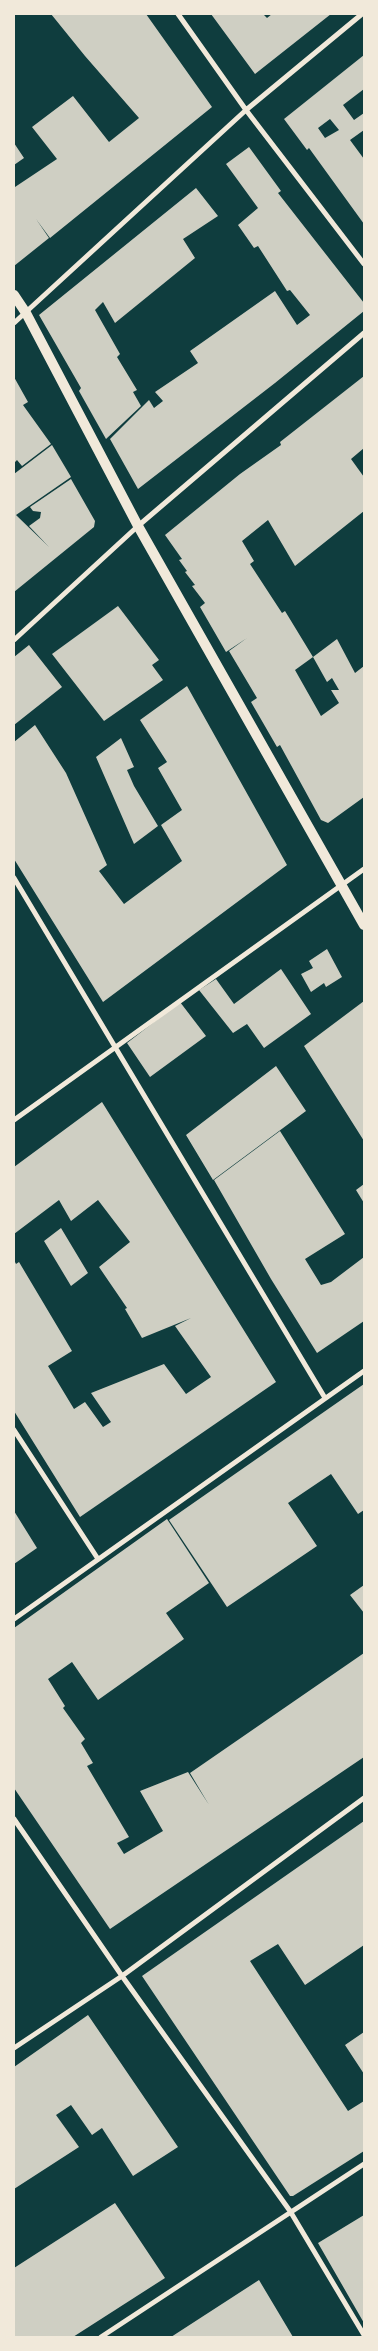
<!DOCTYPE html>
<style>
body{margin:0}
#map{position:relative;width:378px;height:2351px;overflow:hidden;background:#0f3d3e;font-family:"PT Serif",serif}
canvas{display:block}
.frame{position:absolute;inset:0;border:15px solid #f1e9da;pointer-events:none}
</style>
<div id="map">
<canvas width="378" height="2351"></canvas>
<div class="frame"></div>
</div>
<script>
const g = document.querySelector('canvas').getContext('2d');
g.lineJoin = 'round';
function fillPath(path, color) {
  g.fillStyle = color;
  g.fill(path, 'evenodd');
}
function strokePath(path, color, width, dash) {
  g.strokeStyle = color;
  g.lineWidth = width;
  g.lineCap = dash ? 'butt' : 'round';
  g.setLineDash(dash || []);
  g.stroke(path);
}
const building = new Path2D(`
 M 51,14 L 146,14 L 212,107 L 50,238 L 36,219 L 49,238 L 14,266 L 14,184 L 15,187 L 57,159 L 32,127 L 73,96 L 109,142 L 139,118 L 85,56 Z
 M 211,14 L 263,14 L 267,18 L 272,14 L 331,14 L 255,74 Z
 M 364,55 L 364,89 L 343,105 L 354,120 L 364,113 L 364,130 L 350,140 L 364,159 L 364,224 L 309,148 L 307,150 L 284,119 ZM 330,119 L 339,130 L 325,138 L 318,128 Z
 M 14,143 L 24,158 L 14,165 Z
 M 249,147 L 281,191 L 278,193 L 364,303 L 364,311 L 275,383 L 138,489 L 110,439 L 149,400 L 154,408 L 163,401 L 155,392 L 198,363 L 190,351 L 275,291 L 297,325 L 310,315 L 290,290 L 287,291 L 258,246 L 254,248 L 238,225 L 258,208 L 226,164 Z
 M 196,188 L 218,216 L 183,239 L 195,258 L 115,323 L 103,302 L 95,310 L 120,354 L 117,357 L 137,390 L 133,392 L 141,406 L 106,439 L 79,391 L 81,388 L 39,315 Z
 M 364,376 L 364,448 L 351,459 L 364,477 L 364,511 L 295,566 L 268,520 L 242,541 L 254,561 L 250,564 L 282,613 L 285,611 L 313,657 L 295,670 L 321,716 L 339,703 L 331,690 L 339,690 L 332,678 L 327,682 L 313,657 L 337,639 L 355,673 L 364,666 L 364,797 L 328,823 L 321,820 L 280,745 L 277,747 L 251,702 L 257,698 L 229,651 L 247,638 L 226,652 L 200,607 L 205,603 L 192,586 L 195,585 L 185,572 L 187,571 L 179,560 L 182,559 L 165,535 L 240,474 L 281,445 L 280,442 Z
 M 14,377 L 28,402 L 23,405 L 51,444 L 22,466 L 17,460 L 14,463 Z
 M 52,445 L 71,477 L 16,515 L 49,547 L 29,526 L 40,518 L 41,512 L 33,511 L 30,507 L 71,479 L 95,521 L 94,527 L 14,592 L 14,474 Z
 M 118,606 L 159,660 L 152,665 L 163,680 L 104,721 L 52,654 Z
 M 29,645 L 62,687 L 14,725 L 14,657 Z
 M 187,686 L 287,865 L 103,1002 L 14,859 L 14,742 L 35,725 L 66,773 L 107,865 L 99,871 L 124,904 L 182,861 L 161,825 L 182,810 L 158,768 L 167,762 L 140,720 Z
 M 121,738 L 134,767 L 127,770 L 134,786 L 158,826 L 134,844 L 96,757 Z
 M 327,949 L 342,977 L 326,987 L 324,983 L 311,992 L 301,974 L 313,968 L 309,961 Z
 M 281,969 L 311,1014 L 264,1048 L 247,1024 L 233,1033 L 199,990 L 216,979 L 234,1004 Z
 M 364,1001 L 364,1141 L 304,1046 Z
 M 180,1002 L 206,1036 L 150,1077 L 127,1043 Z
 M 276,1066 L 306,1111 L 213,1180 L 186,1135 Z
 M 102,1102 L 276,1382 L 80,1517 L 14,1411 L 14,1260 L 16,1264 L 19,1262 L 72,1351 L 48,1366 L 74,1409 L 85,1402 L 103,1427 L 111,1422 L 91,1393 L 164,1364 L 186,1394 L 211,1377 L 175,1326 L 191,1318 L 142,1338 L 125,1309 L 127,1308 L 99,1267 L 130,1242 L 98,1200 L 71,1221 L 59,1200 L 14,1234 L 14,1167 Z
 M 280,1131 L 345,1234 L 305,1259 L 321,1285 L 331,1282 L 364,1257 L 364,1321 L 317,1353 L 271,1279 L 214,1180 Z
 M 364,1184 L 364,1203 L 356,1190 Z
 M 61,1228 L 88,1273 L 71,1286 L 44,1241 Z
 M 364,1384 L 364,1510 L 358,1514 L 331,1474 L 288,1503 L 317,1546 L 227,1607 L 169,1520 Z
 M 14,1511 L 37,1548 L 14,1564 Z
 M 167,1519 L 209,1583 L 166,1613 L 184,1639 L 98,1700 L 72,1662 L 48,1679 L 65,1706 L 63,1708 L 85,1739 L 81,1743 L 93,1763 L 87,1766 L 129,1837 L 117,1843 L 124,1854 L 163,1831 L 140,1791 L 188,1772 L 209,1805 L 190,1773 L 364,1653 L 364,1757 L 110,1929 L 14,1788 L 14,1628 Z
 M 364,1585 L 364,1613 L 350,1595 Z
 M 364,1821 L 364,1945 L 305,1985 L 278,1944 L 250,1961 L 348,2111 L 364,2101 L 364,2151 L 293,2196 L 290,2196 L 142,1976 Z
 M 88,2015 L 178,2147 L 133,2176 L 102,2128 L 92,2135 L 71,2105 L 56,2115 L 79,2147 L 14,2189 L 14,2067 Z
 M 364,2032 L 364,2074 L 345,2045 Z
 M 115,2203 L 165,2278 L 73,2337 L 14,2337 L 14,2268 Z
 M 364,2215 L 364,2323 L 318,2243 Z
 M 259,2280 L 293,2337 L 171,2337 Z`);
const minor = new Path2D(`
 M 178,14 L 246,110 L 364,264
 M 14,323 L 246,110 L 362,14
 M 14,640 L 138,526 L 364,333
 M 14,878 L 325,1398
 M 14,1120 L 364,869
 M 14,1430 L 98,1559
 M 14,1619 L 364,1371
 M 14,1819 L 122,1976 L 290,2211 L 364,2335
 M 14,2048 L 122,1976 L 364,1798
 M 101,2337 L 364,2164`);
const secondary = new Path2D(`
 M 14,295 L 26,313 L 138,526 L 364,925`);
fillPath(building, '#cfcfc3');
strokePath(minor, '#f1e9da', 5);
strokePath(secondary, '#f1e9da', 10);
</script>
